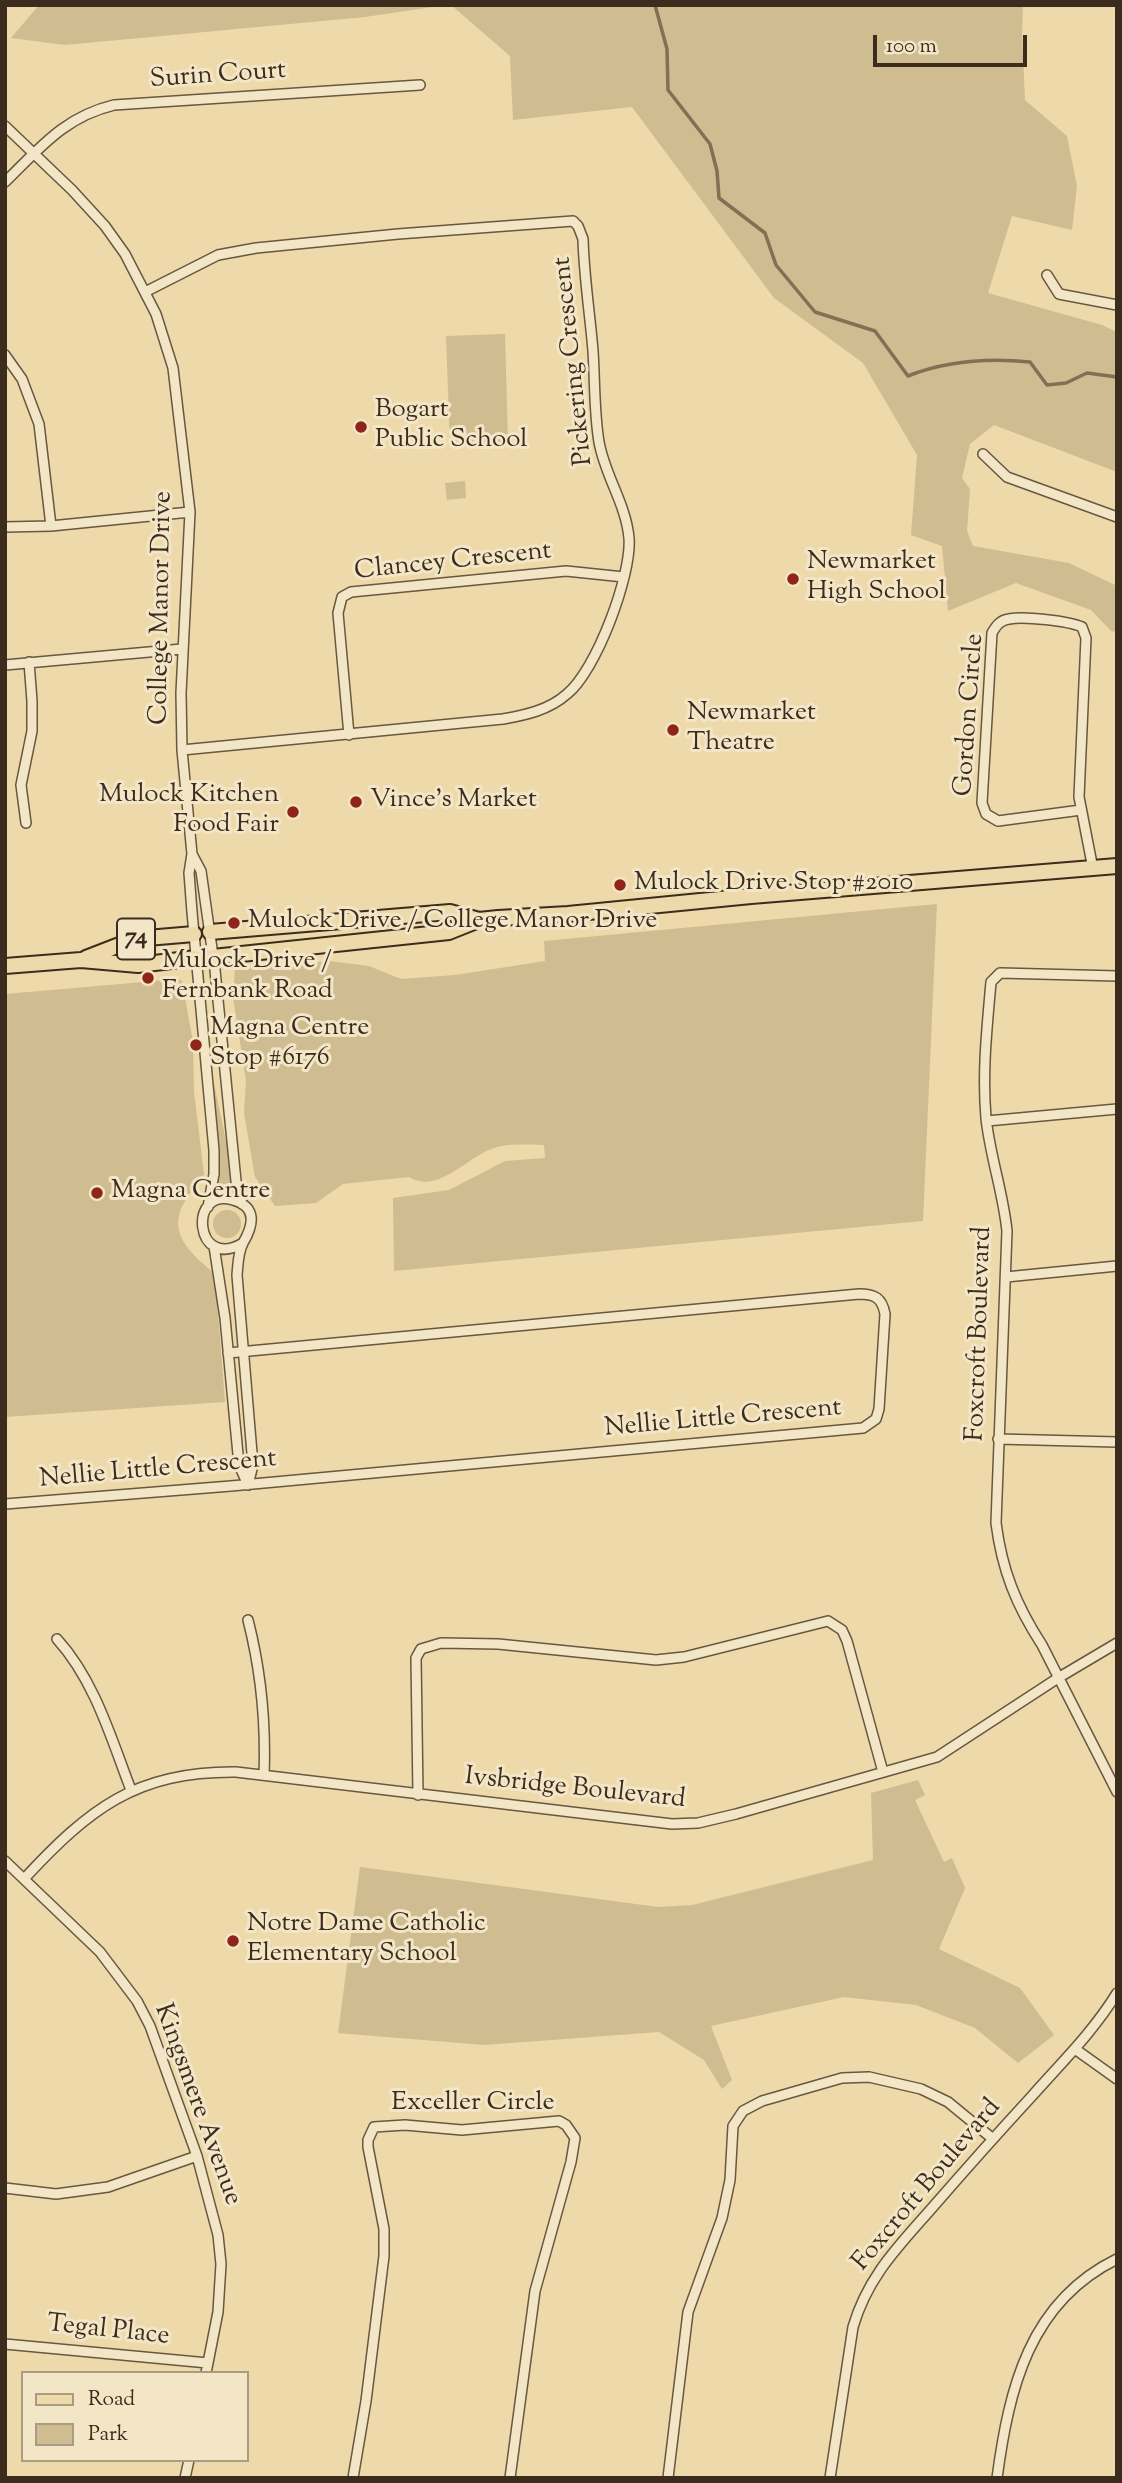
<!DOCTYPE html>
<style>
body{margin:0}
#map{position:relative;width:1122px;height:2483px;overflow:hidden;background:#edd9a9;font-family:"Sorts Mill Goudy",serif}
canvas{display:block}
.frame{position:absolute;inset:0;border:7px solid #3c2c1e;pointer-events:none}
.legend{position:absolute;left:21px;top:2371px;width:228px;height:91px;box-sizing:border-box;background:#f3e6c7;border:2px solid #aa9c83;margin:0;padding:9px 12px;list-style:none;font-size:21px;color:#3c2c1e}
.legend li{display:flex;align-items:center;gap:14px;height:35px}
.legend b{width:35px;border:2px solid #aa9c83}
.scale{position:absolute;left:873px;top:35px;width:154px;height:32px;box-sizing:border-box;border:4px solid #3c2c1e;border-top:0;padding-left:9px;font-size:21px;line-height:24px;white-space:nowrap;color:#3c2c1e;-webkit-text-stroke:5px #f3e6c7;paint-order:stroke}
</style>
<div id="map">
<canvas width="1122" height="2483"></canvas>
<div class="frame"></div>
<ul class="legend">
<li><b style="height:9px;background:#edd9a9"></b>Road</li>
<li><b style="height:19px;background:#cfbc91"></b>Park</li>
</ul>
<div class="scale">100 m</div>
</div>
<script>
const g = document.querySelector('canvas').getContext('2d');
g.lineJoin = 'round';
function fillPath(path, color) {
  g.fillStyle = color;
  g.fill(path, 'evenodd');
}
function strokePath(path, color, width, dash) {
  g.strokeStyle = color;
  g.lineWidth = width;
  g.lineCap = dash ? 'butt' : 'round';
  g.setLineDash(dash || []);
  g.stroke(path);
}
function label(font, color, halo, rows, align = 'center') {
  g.font = font + ' "Sorts Mill Goudy",serif';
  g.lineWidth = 6;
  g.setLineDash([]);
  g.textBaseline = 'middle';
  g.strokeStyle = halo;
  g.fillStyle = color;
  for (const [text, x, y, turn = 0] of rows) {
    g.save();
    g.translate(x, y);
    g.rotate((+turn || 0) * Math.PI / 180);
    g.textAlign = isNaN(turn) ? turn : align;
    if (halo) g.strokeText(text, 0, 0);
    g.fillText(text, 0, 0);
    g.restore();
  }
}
const green = new Path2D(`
 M 39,5 L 446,5 L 365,17 L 65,45 L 11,38 Z
 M 451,5 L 1023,5 L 1022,33 L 1025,100 L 1067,136 L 1077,186 L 1072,230 L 1012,216 L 988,293 L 1102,325 L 1117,332 L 1117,472 L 994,425 L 970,444 L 962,478 L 970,489 L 967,531 L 973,546 L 1069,563 L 1117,586 L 1117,632 L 1111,631 L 1091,610 L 1016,583 L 948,611 L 942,546 L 911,535 L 917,455 L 863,363 L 774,298 L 632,107 L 513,120 L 510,56 Z
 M 505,334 L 508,443 L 450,445 L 446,336 Z
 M 465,481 L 466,498 L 447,500 L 445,483 Z
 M 937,904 L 923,1221 L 394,1271 L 393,1198 L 449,1190 L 505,1161 L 545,1158 L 544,1145 C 530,1145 508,1143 494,1148 C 468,1156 438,1195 409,1177 L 343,1184 L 316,1203 L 275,1206 L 255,1177 L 244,1113 L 246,1081 L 233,997 L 235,969 L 330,961 L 369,966 L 401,979 L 455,975 L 545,961 L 544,941 Z
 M 178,979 L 182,981 L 193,1042 L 194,1092 L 204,1174 C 201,1185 190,1191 185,1201 C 165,1234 193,1255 215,1274 L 225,1402 L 5,1417 L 5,994 Z
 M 212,1084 L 214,1084 L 229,1155 L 233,1194 L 216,1195 L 214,1193 L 220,1163 Z
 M213 1224a14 14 0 1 1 28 0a14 14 0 1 1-28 0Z
 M 918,1780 L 925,1795 L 915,1800 L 944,1862 L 952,1858 L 965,1888 L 939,1949 L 1020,1988 L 1054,2035 L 1018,2063 L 975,2028 L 916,2005 L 844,1997 L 711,2026 L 732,2080 L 722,2089 L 704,2060 L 659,2032 L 484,2045 L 338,2033 L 360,1867 L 658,1907 L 692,1905 L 873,1860 L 871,1793 Z`);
const stream = new Path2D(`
 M 655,5 L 667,49 L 668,90 L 710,144 L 717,171 L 719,198 L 765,233 L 776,265 L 815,312 L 875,331 L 908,376 C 946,361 989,358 1030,362 L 1047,385 L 1066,383 L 1087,373 L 1117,377`);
const street = new Path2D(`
 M 5,126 L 72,190 L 105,226 L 125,254 L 156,314 L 173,368 L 190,512 L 181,693 L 182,750 L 192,854 L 189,873 L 192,912 L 214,1150 L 214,1174 L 208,1207
 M 5,182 C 40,148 64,117 114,105 L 420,85
 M 1047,275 L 1059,294 L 1117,305
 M 145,292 L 218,255 L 256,248 L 398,234 L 573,221 L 578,226 L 583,239 C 584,277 590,314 593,351 C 595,381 594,412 599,442 C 605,476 626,504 629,538 C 632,575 596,671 567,694 C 549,710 526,715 503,719 L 182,750
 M 5,355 L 22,379 L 39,424 L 51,526
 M 983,454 L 1007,477 L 1117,517
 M 5,527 L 51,526 L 190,512
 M 5,665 L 182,649
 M 349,735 L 338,613 L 342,597 L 351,592 L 566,571 L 624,577
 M 1081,810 L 998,821 L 986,814 L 982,803 L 992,633 C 996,626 1000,620 1009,619 C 1024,616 1069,621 1082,627 L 1086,638 L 1079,797 L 1093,869
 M 26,823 L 21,785 L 32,731 L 32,701 L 29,662
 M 192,854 L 201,871 L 215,970 L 236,1181 L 242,1204
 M 1117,976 L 1000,973 L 991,982 C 987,1028 982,1072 986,1118 C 990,1156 1003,1192 1007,1231 L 996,1523 C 1002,1570 1016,1605 1042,1645 L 1117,1792
 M 987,1121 L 1117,1109
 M 243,1243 C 194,1272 188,1186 233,1200 C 258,1207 253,1226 243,1243 C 238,1252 238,1265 237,1275 L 253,1465 L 248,1485
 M 214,1246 L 225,1318 L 239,1465 L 248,1485
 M 1006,1277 L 1117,1266
 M 998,1439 L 1117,1442
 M 5,1504 L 231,1486 L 863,1428 L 876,1419 L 879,1409 L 885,1314 C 882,1298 875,1294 859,1294 L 228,1353
 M 248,1620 C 261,1671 266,1723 264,1775
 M 57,1639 C 95,1681 111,1738 131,1790
 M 418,1795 L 416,1658 L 421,1649 L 441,1643 L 498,1644 L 656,1660 L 684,1657 L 828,1621 L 842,1630 L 847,1641 L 883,1772
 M 5,1861 L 100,1952 L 137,2001 L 150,2026 L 197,2156 L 218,2235 L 221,2264 L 218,2312 L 206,2373
 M 24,1879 C 89,1809 136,1771 236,1772 L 672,1824 L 698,1823 L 736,1814 L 937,1757 L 1058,1678 L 1117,1643
 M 1075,2049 L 1117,2079
 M 5,2188 L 56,2194 L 108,2187 L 197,2156
 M 5,2344 L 208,2363
 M 185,2478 L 189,2460
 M 353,2478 L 366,2401 L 384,2256 L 384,2229 L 368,2147 L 368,2140 L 374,2127 L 405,2125 L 462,2130 L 559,2121 L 566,2125 L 575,2138 L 571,2162 L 535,2291 L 510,2478
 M 668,2478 L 688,2312 L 722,2218 L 730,2180 L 733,2126 L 743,2111 L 762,2101 L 842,2078 L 869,2077 L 921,2089 L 948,2102 L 993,2139
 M 830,2478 L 853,2327 C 868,2276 898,2247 932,2208 C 965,2170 998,2133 1032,2096 C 1062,2062 1093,2032 1117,1993
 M 997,2478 C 1009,2389 1029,2302 1117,2259`);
const primary = new Path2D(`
 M 210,932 L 450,912 L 479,920
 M 213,957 L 449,932 L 479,920 L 498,918 L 568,914 L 751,896 L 1117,866
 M 86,958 L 135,939 L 194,934
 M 5,966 L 81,960 L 138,965 L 196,958`);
const markers = [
 [361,427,7,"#8f2418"],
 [793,579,7,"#8f2418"],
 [673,730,7,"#8f2418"],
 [356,802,7,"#8f2418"],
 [293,812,7,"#8f2418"],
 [620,885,7,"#8f2418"],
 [234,923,7,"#8f2418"],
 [148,978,7,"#8f2418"],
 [196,1045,7,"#8f2418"],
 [97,1193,7,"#8f2418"],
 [233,1941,7,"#8f2418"]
];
const shields = [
 [136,939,38]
];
const shieldNames = [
 ["74",136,939]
];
const streetNames = [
 ["Surin Court",218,77,-4],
 ["Pickering Crescent",575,361,-96],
 ["Clancey Crescent",453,563,-6],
 ["College Manor Drive",163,608,-89],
 ["Gordon Circle",971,715,-86],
 ["Foxcroft Boulevard",981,1334,-88],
 ["Nellie Little Crescent",723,1420,-5],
 ["Nellie Little Crescent",158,1471,-5],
 ["Ivsbridge Boulevard",575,1790,6],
 ["Kingsmere Avenue",196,2105,70],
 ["Exceller Circle",473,2105],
 ["Foxcroft Boulevard",928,2186,-50],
 ["Tegal Place",108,2332,6]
];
const poiNames = [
 ["Bogart",375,412],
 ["Public School",375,442],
 ["Newmarket",807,564],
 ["High School",807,594],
 ["Newmarket",687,715],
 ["Theatre",687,745],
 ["Mulock Kitchen",279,797,"right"],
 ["Food Fair",279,827,"right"],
 ["Vince's Market",370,802],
 ["Mulock Drive Stop #2010",634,885],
 ["Mulock Drive / College Manor Drive",248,923],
 ["Mulock Drive /",162,963],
 ["Fernbank Road",162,993],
 ["Magna Centre",210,1030],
 ["Stop #6176",210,1060],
 ["Magna Centre",111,1193],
 ["Notre Dame Catholic",247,1926],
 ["Elementary School",247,1956]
];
fillPath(green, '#cfbc91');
strokePath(stream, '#827055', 3.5);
strokePath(street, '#685741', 12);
strokePath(primary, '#3c2c1e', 18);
strokePath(street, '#f3e6c7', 9);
strokePath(primary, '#edd9a9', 14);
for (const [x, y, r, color] of markers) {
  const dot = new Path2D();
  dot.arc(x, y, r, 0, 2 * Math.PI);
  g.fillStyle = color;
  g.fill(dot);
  strokePath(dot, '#f3e6c7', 2.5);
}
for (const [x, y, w] of shields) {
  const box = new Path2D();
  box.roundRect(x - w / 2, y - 20.5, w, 41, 5);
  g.fillStyle = '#f3e6c7';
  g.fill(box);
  strokePath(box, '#3c2c1e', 2);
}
label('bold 24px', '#3c2c1e', null, shieldNames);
label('26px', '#3c2c1e', '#f3e6c7', streetNames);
label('26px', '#3c2c1e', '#f3e6c7', poiNames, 'left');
</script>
